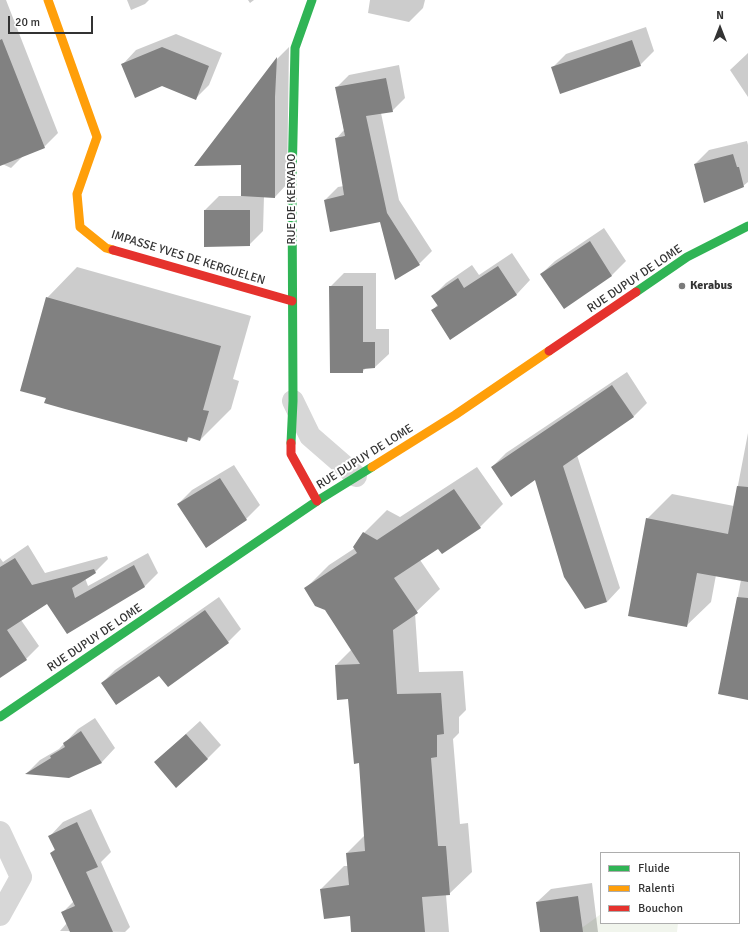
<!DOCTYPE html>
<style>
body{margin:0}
#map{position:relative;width:748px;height:932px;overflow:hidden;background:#fff;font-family:Signika,sans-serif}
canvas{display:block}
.legend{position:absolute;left:600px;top:852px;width:140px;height:72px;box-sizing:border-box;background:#fff;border:1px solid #adadad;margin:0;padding:5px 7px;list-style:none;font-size:12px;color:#333}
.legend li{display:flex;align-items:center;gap:8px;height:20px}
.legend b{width:20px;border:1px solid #adadad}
.north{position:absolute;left:700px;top:8px;width:40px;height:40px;-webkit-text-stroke:3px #fff;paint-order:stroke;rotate:0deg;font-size:11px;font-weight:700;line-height:16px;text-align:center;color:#333}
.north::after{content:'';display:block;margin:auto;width:14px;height:18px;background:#333;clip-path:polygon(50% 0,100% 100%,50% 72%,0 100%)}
.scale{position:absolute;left:8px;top:16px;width:85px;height:18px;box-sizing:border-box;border:2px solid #333;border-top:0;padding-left:5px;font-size:12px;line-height:14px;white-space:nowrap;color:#333;-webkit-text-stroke:3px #fff;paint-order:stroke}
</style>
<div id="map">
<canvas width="748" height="932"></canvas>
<ul class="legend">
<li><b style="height:5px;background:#30b455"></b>Fluide</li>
<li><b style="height:5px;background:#ff9f0a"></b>Ralenti</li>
<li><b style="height:5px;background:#e5322d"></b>Bouchon</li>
</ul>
<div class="north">N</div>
<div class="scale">20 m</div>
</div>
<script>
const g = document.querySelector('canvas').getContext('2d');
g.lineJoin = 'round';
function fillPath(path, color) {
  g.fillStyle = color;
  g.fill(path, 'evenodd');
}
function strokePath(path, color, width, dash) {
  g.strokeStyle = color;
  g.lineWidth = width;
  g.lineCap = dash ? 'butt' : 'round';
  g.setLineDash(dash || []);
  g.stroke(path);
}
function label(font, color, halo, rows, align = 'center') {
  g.font = font + ' Signika,sans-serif';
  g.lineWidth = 4;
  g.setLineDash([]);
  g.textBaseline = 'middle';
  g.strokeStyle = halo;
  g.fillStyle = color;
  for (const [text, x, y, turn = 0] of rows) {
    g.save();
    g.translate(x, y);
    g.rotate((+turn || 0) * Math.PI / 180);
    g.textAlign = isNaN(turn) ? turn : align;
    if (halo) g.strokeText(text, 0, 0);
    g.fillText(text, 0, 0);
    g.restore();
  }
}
const green = new Path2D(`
 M 601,914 L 601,923 L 678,923 L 677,932 L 576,932 Z`);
const shadow = new Path2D(`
 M 0,0 L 6,0 L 58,133 L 44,147 L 24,155 L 11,168 L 0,163 Z
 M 127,0 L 149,0 L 145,4 L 131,10 Z
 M 248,0 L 254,0 L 250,3 Z
 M 370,0 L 425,0 L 423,8 L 409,22 L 368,13 Z
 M 646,27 L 654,51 L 640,65 L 552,68 L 566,54 Z
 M 176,34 L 222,53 L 209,85 L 195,99 L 123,64 L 136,50 Z
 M 289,47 L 287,184 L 275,197 L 264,196 L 263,231 L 249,245 L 205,210 L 219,196 L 242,196 L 242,164 L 196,164 L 278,58 Z
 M 748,53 L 748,97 L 730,70 Z
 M 399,65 L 405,98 L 392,111 L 381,113 L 399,200 L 432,251 L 419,264 L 396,278 L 380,221 L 325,200 L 338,187 L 344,186 L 336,139 L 344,130 L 336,88 L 349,75 Z
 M 747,141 L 748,145 L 748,182 L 743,186 L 695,164 L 709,150 Z
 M 604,228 L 626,261 L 612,275 L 564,308 L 541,274 L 555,261 Z
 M 512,253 L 530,280 L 517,294 L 450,338 L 432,311 L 438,304 L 433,296 L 446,283 L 472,265 L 479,275 Z
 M 77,267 L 251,316 L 233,379 L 239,381 L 231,409 L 200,440 L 190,437 L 186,441 L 47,397 L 47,298 Z
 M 344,273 L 376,273 L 376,329 L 389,329 L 389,354 L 375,367 L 366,368 L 362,372 L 330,287 Z
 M 627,372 L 647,403 L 633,417 L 577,455 L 620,588 L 607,602 L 535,479 L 492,467 L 506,453 Z
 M 748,433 L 748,699 L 719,694 L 741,580 L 716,575 L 711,602 L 686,626 L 647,519 L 672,494 L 734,506 Z
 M 234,465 L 260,505 L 246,519 L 206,546 L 178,504 L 192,490 Z
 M 477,467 L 503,504 L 480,527 L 438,547 L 420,560 L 440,589 L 415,613 L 419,672 L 463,671 L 466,710 L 459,717 L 459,733 L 453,739 L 460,824 L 468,823 L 472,872 L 449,894 L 446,895 L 449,932 L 352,932 L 351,915 L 321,889 L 344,866 L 348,866 L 347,853 L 365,835 L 360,762 L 349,698 L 336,665 L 352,649 L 326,610 L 306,588 L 329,565 L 355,548 L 364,533 L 387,510 L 400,517 Z
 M 28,545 L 45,573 L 107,556 L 108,559 L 95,572 L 85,578 L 88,586 L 148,553 L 158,573 L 145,586 L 67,632 L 47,603 L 21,620 L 39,646 L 26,659 L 0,677 L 0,558 L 3,562 Z
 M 219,597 L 241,629 L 228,642 L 159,674 L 102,683 L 115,670 Z
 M 95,718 L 115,748 L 102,762 L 69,777 L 27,773 L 40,760 L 59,749 L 78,729 Z
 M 200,721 L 221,745 L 207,759 L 155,762 Z
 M 91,809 L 111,852 L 101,862 L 130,927 L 125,932 L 60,931 L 67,923 L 62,913 L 74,901 L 51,853 L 56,848 L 50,836 L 63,822 Z
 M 592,883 L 598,932 L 541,932 L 537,902 L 551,889 Z`);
const building = new Path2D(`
 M 2,39 L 45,148 L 0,166 L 0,40 Z
 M 632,40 L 641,66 L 560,94 L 551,67 Z
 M 162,47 L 209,66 L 196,100 L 162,86 L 135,98 L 121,64 Z
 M 277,57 L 275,97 L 275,198 L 241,196 L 241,165 L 194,166 Z
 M 386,78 L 393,112 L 366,116 L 387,213 L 420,265 L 395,280 L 380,222 L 330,232 L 324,200 L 344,195 L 335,138 L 345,136 L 335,87 Z
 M 733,154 L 737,167 L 739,167 L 744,187 L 704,203 L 694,164 Z
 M 204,210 L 250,210 L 250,246 L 204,247 Z
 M 590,241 L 612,276 L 564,309 L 540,274 Z
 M 498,266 L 517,295 L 450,340 L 431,310 L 438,306 L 431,296 L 458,278 L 464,288 Z
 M 329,286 L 363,286 L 363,342 L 375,342 L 375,368 L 363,369 L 363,373 L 330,373 Z
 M 46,297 L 221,346 L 203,410 L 209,411 L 200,441 L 188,437 L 187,442 L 65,409 L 44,403 L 46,398 L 20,391 Z
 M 612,385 L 634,417 L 563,466 L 607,602 L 585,609 L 564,577 L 535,480 L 511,497 L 491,467 Z
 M 220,478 L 247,520 L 206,548 L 177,504 Z
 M 737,486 L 748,487 L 748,582 L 697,573 L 687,627 L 628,616 L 646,518 L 728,534 Z
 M 454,489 L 481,528 L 442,554 L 438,549 L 394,578 L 418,613 L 393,630 L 397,694 L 441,693 L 444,734 L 437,735 L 437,757 L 431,758 L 438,846 L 446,846 L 450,895 L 422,897 L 425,932 L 351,932 L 350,916 L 324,919 L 320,889 L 349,885 L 346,853 L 365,851 L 359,763 L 354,764 L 348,699 L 337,700 L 335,665 L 360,664 L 325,610 L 315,606 L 304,588 L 357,553 L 353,547 L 363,532 L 377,540 Z
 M 15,558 L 32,585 L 94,569 L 96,573 L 72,588 L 75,598 L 134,565 L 145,587 L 67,634 L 47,604 L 7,630 L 27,660 L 0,678 L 0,567 Z
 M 737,597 L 748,598 L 748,700 L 718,694 Z
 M 205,610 L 229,643 L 168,687 L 159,676 L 116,705 L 101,683 Z
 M 81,731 L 102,763 L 69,778 L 25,774 L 51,758 L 50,756 L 65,747 L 63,743 Z
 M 186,734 L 208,759 L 176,788 L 154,762 Z
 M 77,822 L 98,867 L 86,872 L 113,932 L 70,932 L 61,912 L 75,906 L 50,853 L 55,850 L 48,836 Z
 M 578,896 L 583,932 L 540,932 L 536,902 Z`);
const street = new Path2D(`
 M 293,401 L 310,436 L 356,476
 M 0,832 L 21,877 L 0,915`);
const fast = new Path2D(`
 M 636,292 L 687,257 L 748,226
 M 291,443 L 293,401 L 292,182 L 295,48 L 312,0
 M 0,717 L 317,501 L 372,467`);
const slow = new Path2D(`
 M 48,0 L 97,137 L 77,194 L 80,227 L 106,248 L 113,250
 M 372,467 L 455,415 L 549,351`);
const jam = new Path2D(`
 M 113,250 L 292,301
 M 549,351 L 636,292
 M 291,443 L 291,454 L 317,501`);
const markers = [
 [682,286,4,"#7a7a7a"]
];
const streetNames = [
 ["RUE DE KERYADO",292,199,-90],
 ["IMPASSE YVES DE KERGUELEN",188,258,17],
 ["RUE DUPUY DE LOME",635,279,-34],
 ["RUE DUPUY DE LOME",365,457,-32],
 ["RUE DUPUY DE LOME",95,638,-34]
];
const poiNames = [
 ["Kerabus",690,286]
];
fillPath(green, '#f1f5ed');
fillPath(shadow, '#0003');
fillPath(building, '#818181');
strokePath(street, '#d7d7d7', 22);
strokePath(fast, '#30b455', 9);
strokePath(slow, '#ff9f0a', 9);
strokePath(jam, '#e5322d', 9);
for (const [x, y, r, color] of markers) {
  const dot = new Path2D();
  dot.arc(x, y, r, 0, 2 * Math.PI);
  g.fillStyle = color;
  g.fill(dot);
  strokePath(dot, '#fff', 1.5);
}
label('12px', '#333', '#fff', streetNames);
label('bold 12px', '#333', '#fff', poiNames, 'left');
</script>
